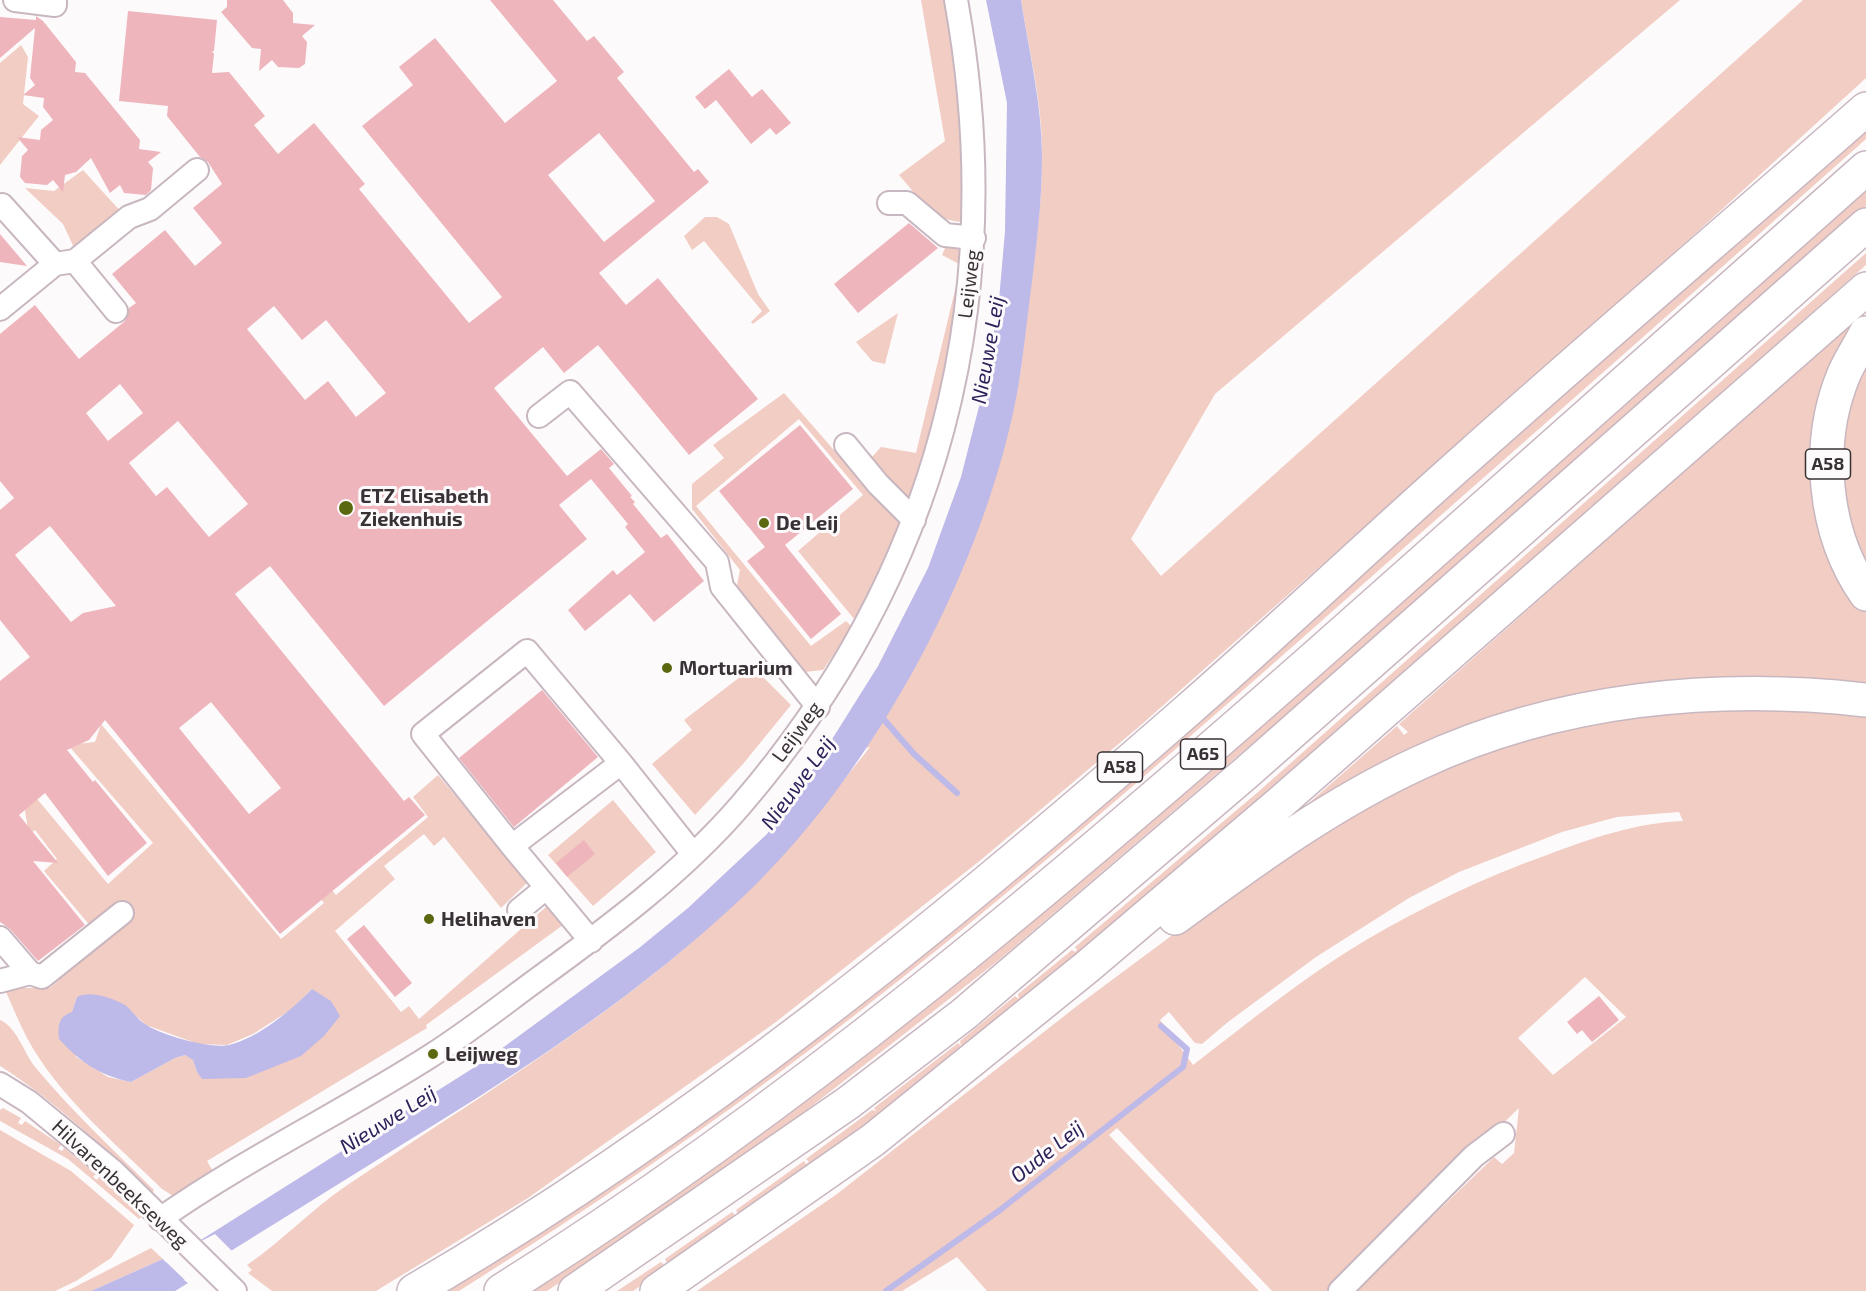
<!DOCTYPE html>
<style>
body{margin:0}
canvas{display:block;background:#fdfafc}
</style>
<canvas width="1866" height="1291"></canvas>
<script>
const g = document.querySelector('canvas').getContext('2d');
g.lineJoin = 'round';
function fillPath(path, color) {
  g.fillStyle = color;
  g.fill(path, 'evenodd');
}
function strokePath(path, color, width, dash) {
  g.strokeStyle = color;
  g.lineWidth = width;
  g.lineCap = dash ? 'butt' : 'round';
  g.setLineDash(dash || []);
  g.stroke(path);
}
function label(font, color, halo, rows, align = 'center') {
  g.font = font + ' "Exo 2",sans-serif';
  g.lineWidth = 6;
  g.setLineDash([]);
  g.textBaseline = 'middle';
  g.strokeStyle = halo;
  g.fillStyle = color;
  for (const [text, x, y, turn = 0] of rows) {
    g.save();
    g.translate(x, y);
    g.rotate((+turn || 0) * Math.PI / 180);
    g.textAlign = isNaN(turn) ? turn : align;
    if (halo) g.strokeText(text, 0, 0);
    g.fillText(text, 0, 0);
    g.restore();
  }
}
const green = new Path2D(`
 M 921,0 L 948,0 L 964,106 L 966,213 L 959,222 L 935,217 L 899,175 L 945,141 Z
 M 1021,0 L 1680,0 L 1215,394 L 1131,539 L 1161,576 L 1803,0 L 1866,0 L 1866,78 L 1695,234 L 1141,725 L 982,859 L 776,1022 L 528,1198 L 376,1291 L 272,1291 L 248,1273 L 252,1270 L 247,1265 C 282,1241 311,1210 346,1186 C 472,1101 604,1023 717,920 C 774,868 822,808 870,747 L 866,748 C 937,638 990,519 1017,391 C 1023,362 1025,331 1029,301 C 1035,254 1042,205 1042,157 C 1043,105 1029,52 1021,0 Z
 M 21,45 L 28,57 L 23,104 L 39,116 L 0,165 L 0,63 Z
 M 1866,127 L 1866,139 C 1716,273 1565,406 1414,539 C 1222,709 1031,880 828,1036 C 709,1127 586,1211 459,1291 L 441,1291 L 1319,613 Z
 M 83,170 L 123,214 L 77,254 L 63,224 L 25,188 L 54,191 Z
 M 1866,187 L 1866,206 L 1460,566 L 999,960 L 776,1134 L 619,1243 L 547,1291 L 526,1291 L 616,1232 Z
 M 705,217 L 717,217 L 729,224 L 758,294 L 770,311 L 753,324 L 751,322 L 762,311 L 704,241 L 692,250 L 684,236 Z
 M 955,243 L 965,250 L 949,383 L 912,500 C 896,494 880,472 872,457 L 881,447 L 916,453 L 961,265 L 942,255 L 946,246 Z
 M 1866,253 L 1866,265 C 1713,401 1560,536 1407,672 C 1160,890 908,1107 633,1291 L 617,1291 L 661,1262 L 665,1266 L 667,1263 L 665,1259 L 732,1212 L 736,1216 L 738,1214 L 736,1210 L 804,1161 L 806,1164 L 809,1162 L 806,1159 L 872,1110 L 876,1111 L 874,1108 L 958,1043 L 961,1046 L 960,1041 L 1015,996 L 1019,999 L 1018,994 L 1072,950 L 1075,952 L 1077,950 L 1075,947 L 1258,792 Z
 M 1866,310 L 1835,371 L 1853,593 L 1866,612 L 1866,694 L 1634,694 L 1278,830 L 1397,726 L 1404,735 L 1408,732 L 1399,724 Z
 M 898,313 L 885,364 L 872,361 L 856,342 Z
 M 1866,356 L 1866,574 L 1839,486 L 1849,394 Z
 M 784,393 L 875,497 L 903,521 L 855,620 L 798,551 L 863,495 L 799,419 L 696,506 L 811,646 L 846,621 L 852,627 L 823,670 L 805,672 L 736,590 L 740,570 L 692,509 L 692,484 L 724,458 L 713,445 Z
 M 753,667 L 791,705 L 743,764 L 695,815 L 652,764 L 692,730 L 684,720 Z
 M 1701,708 L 1825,711 L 1866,716 L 1866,1291 L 1355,1291 L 1494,1157 L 1502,1164 L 1514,1153 L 1519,1108 L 1328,1291 L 1272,1291 L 1117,1128 L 1109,1135 L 1259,1291 L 987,1291 L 957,1257 L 902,1291 L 697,1291 L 837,1194 L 1077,1006 L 1198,916 L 1375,800 L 1468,759 L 1538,736 L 1577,726 ZM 1679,812 L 1683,821 C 1635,823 1592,838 1547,855 C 1485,877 1424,906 1366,940 C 1305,976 1249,1022 1193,1065 L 1160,1020 L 1169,1012 L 1195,1043 L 1202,1044 L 1228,1022 L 1316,957 L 1409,898 L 1459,872 L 1562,832 L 1617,817 ZM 1585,977 L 1626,1017 L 1553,1075 L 1518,1038 Z
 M 101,724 L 281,939 L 324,903 L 287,857 L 298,848 L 336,895 L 428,817 L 413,797 L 438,775 L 528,882 L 501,908 L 444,837 L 434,846 L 424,834 L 384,866 L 395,879 L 335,931 L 401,1012 L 409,1006 L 419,1019 L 547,906 L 563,925 L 426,1025 L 427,1028 L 207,1161 L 214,1173 L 175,1197 L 162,1189 C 115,1143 59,1097 27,1038 C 19,1023 13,1007 6,992 L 21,988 L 50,988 L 103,941 L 44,871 L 57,859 L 35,830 L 29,835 L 24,805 L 13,770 L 108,884 L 153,843 L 68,745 L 95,742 ZM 312,989 L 246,1078 L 197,1072 L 193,1060 L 185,1055 L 175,1058 L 131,1082 L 108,1077 L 76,1057 L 72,1012 L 77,997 L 102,996 L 125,1006 L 146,1025 L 198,1044 L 227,1045 L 253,1034 L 292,1009 Z
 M 613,800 L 656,852 L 593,906 L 548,855 Z
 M 0,1020 C 17,1027 24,1053 35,1067 C 72,1111 113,1150 154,1190 L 151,1195 C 103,1147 57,1102 0,1066 Z
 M 3,1108 L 21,1118 L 18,1123 L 22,1125 L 25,1121 L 61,1145 L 58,1149 L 62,1151 L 64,1148 L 96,1174 L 93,1177 L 97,1180 L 99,1177 L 142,1216 L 139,1219 L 68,1159 L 0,1121 L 0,1110 Z
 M 0,1130 L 71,1171 L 134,1225 L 111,1258 L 76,1281 L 55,1291 L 0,1291 Z
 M 151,1248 L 163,1259 L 91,1291 L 67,1291 Z`);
const water = new Path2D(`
 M 986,0 L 1021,0 C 1029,52 1042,104 1042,157 C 1042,203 1036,251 1030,297 C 1026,328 1023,358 1018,388 C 986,565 876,770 746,894 C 645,990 529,1067 411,1139 C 335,1186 260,1233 184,1280 L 188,1283 L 175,1291 L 91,1291 L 163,1259 L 166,1262 L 486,1060 L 639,948 L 688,908 L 767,834 L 814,768 L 878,666 L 928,568 L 961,477 L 987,375 L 999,300 L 1005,231 L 1007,103 Z
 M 312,989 L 331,1001 L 340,1016 L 324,1036 L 301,1056 L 246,1078 L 202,1079 L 197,1072 L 193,1060 L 185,1055 L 175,1058 L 131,1082 C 99,1075 81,1063 59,1039 C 58,1025 58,1017 72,1012 L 77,997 C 90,990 112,998 125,1005 C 132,1010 137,1019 145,1024 C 160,1035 210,1049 229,1045 C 260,1037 290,1011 312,989 Z`);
const pier = new Path2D(`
 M 215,1234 L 234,1253 L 187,1282 L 164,1260 Z`);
const stream = new Path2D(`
 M 880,715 L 914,754 L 957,793
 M 886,1291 L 1000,1210 L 1183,1067 L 1187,1049 L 1161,1026`);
const building = new Path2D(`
 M 227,0 L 283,0 L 293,13 L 293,23 L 315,25 L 302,36 L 307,42 L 305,64 L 299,68 L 278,67 L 272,60 L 259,71 L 261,49 L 252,48 L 221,12 L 227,7 Z
 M 490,0 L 553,0 L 587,41 L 594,36 L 624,72 L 617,78 L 694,172 L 698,169 L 709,182 L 599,273 L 626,305 L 658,278 L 758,399 L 689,455 L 598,345 L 564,373 L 543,347 L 494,388 L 567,476 L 601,449 L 614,464 L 609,468 L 632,496 L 630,497 L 635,502 L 633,504 L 661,538 L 667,534 L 704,581 L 654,622 L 630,594 L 585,631 L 568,610 L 613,570 L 617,575 L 645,552 L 625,527 L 628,524 L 591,479 L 559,505 L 587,539 L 384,706 L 270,566 L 235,594 L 404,801 L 409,797 L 425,815 L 280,934 L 105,720 L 89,740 L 67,750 L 93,782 L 95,780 L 147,843 L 108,876 L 45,793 L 19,815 L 58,863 L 33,861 L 85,925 L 38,961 L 10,929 L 0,922 L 0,681 L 30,657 L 0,620 L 0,510 L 14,498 L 0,481 L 0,334 L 35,305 L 79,359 L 125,321 L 129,308 L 136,303 L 112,274 L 165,230 L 195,266 L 222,243 L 193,208 L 222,184 L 208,162 L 200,157 L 167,116 L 168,106 L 119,101 L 128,11 L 217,20 L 214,51 L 212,51 L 214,54 L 212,73 L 229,72 L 265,116 L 254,125 L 278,154 L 314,123 L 365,184 L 359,189 L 469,323 L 502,297 L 362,126 L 413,85 L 399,67 L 435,38 L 505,123 L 557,81 ZM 599,133 L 655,201 L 604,242 L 548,175 ZM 274,306 L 302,340 L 326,320 L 386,393 L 356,417 L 328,381 L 305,400 L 247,329 ZM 120,384 L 143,413 L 108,441 L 86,413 ZM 178,421 L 248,504 L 209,537 L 167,487 L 156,496 L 129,463 ZM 50,526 L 116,606 L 83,613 L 71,622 L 15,555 ZM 211,702 L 281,788 L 249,814 L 179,728 Z
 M 36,16 L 43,21 L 76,62 L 75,72 L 85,73 L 140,140 L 139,149 L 161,152 L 148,162 L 153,168 L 151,190 L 146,195 L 124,193 L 120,185 L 110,193 L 91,158 L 76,172 L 65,175 L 63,192 L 53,180 L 47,185 L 25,183 L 20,177 L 22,156 L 28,150 L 17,137 L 40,140 L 41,130 L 53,120 L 43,107 L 44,98 L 23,95 L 35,85 L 30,78 L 35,28 L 0,58 L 0,17 L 36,20 Z
 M 729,69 L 752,97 L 762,89 L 791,123 L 776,135 L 770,128 L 751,144 L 716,100 L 705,109 L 695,97 Z
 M 909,223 L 938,248 L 858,313 L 834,284 Z
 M 0,234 L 27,266 L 0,262 Z
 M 800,425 L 853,489 L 785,545 L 841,614 L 811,639 L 747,561 L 765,547 L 719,491 Z
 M 542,690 L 598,757 L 514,827 L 459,758 Z
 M 584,840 L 595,854 L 567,877 L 556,863 Z
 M 364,925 L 412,983 L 395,997 L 347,939 Z
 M 1599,996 L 1619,1020 L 1592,1042 L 1582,1030 L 1577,1034 L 1567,1022 Z`);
const minor = new Path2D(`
 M 15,0 L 55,5 L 55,0
 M 889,203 L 907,203 L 945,235 L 974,238
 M 75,261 L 116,311
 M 55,264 L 75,261 L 129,217 L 150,209 L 197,170
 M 0,309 L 55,264 L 2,205
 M 539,416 L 570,392 L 717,562 L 722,587 L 818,707
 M 846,445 L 878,484 L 914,520
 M 512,846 L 423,734 L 527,651 L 621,763
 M 519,910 L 546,888
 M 0,938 L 30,973
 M 591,941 L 512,846 L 621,763 L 693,854
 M 0,981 L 30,973 L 42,977 L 122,913
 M 0,1084 L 29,1102 L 114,1172 L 235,1291
 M 160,1219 C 247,1158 343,1112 432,1055 C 468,1032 501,1006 535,981 C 608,928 681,874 740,806 C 939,575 1010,299 956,0
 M 1340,1291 L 1474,1156 L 1503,1134`);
const highway = new Path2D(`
 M 1866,333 C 1859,347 1850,360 1844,374 C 1815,443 1823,533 1866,594
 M 1175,918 C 1253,861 1330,804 1419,763 C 1558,698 1715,683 1866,700
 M 414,1291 C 694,1128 946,922 1189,709 C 1284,626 1375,539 1469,456 C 1600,339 1734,225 1866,109
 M 501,1291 C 793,1108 1056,885 1314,658 C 1498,495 1682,332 1866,168
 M 575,1291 L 848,1103 L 964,1014 L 1247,772 L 1866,225
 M 657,1291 L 873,1140 L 1087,967 L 1280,803 L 1866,289`);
const markers = [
 [346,508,8,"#5b6810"],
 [764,523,6,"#5b6810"],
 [667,668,6,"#5b6810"],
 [429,919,6,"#5b6810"],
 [433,1054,6,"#5b6810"]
];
const shields = [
 [1828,464,45],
 [1203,754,45],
 [1120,767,45]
];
const shieldNames = [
 ["A58",1828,464],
 ["A65",1203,754],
 ["A58",1120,767]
];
const streetNames = [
 ["Leijweg",969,284,-83],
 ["Leijweg",797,732,-54],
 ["Hilvarenbeekseweg",120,1184,43]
];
const poiNames = [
 ["ETZ Elisabeth",360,496],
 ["Ziekenhuis",360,519],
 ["De Leij",776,523],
 ["Mortuarium",679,668],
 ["Helihaven",441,919],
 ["Leijweg",445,1054]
];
const waterNames = [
 ["Nieuwe Leij",988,350,-80],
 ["Nieuwe Leij",798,783,-54],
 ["Nieuwe Leij",388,1120,-32],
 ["Oude Leij",1047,1152,-38]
];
fillPath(green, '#f2cdc3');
fillPath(water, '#bdb9e8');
fillPath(pier, '#fdfafc');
strokePath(stream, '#bdb9e8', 6);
fillPath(building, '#eeb5bc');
strokePath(minor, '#c8b7c0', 26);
strokePath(highway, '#c8b7c0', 36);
strokePath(minor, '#fff', 22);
strokePath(highway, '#fff', 33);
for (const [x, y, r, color] of markers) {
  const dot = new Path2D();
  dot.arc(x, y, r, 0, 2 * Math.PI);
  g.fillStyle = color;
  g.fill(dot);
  strokePath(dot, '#fdfafc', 2);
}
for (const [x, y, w] of shields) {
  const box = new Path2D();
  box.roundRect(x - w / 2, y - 15, w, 30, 4.5);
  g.fillStyle = '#fdfafc';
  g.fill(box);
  strokePath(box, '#383236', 1.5);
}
label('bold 18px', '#383236', null, shieldNames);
label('20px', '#383236', '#fdfafc', streetNames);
label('bold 20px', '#383236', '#fdfafc', poiNames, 'left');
label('italic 21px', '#2d225a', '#fdfafc', waterNames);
</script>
